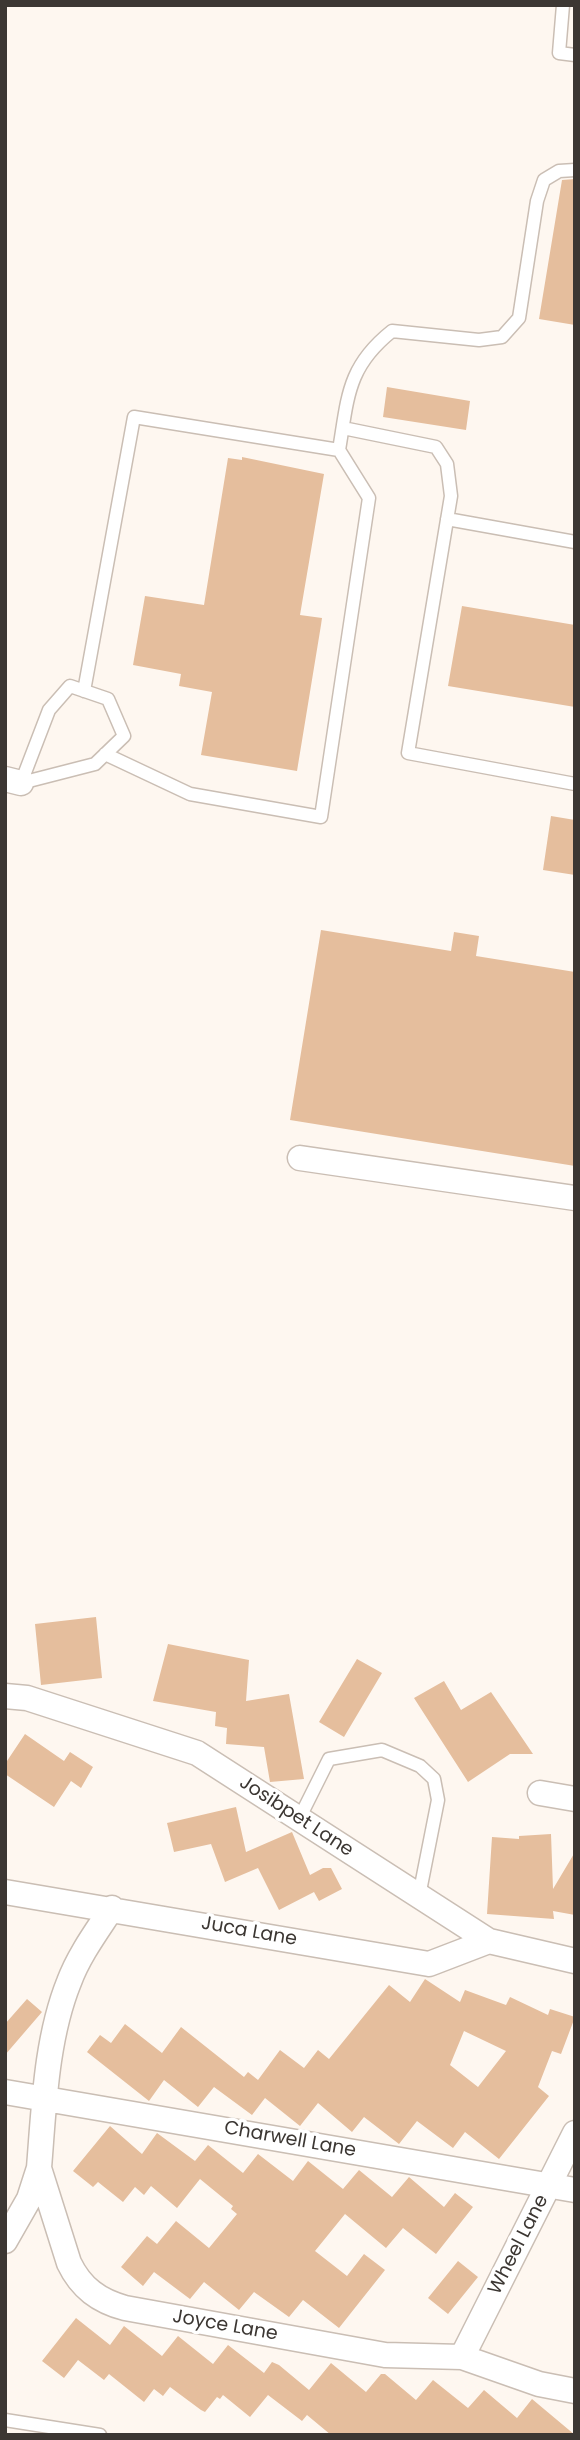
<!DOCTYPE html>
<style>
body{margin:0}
#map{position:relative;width:580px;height:2440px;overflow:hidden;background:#fef7f0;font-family:Poppins,sans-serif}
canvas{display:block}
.frame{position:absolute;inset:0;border:7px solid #3c3733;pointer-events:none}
</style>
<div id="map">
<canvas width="580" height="2440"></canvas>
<div class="frame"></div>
</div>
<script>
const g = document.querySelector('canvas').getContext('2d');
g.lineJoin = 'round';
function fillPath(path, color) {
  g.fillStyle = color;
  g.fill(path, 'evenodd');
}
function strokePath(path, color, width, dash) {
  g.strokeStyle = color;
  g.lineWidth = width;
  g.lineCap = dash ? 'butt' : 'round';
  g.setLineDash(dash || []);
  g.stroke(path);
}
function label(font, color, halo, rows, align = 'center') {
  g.font = font + ' Poppins,sans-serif';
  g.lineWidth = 7;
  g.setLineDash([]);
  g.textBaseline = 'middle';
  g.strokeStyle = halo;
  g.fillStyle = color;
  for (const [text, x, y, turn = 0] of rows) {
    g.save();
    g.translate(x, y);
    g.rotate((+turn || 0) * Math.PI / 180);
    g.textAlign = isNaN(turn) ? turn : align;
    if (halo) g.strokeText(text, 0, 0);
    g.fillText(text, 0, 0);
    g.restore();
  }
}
const building = new Path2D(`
 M 575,179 L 575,325 L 539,319 L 562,180 Z
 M 387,387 L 470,401 L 466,430 L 383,417 Z
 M 242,457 L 324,474 L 300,615 L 322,618 L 321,625 L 297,771 L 201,755 L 212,692 L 179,686 L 181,674 L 133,665 L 145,596 L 204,605 L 228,458 L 242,460 Z
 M 462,606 L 575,625 L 575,707 L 448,686 Z
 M 551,816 L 575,820 L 575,875 L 543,870 Z
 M 321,930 L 451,951 L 454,932 L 479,936 L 476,956 L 575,972 L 575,1166 L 290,1120 Z
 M 96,1617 L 102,1678 L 41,1685 L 35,1624 Z
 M 168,1644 L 249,1660 L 246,1701 L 289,1694 L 304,1779 L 270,1782 L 264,1747 L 226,1744 L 227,1728 L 215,1726 L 216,1712 L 153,1701 Z
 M 357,1659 L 382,1673 L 344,1737 L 319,1722 Z
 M 444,1681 L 461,1710 L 491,1692 L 533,1754 L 510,1754 L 468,1782 L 414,1698 Z
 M 25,1734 L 64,1761 L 70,1752 L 93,1767 L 81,1788 L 71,1781 L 54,1807 L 5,1774 L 5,1764 Z
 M 236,1807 L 246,1852 L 292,1832 L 310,1875 L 323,1868 L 331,1868 L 342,1889 L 319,1901 L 314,1892 L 279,1910 L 258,1868 L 225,1882 L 211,1844 L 174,1852 L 167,1823 Z
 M 551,1834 L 553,1889 L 575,1852 L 575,1915 L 553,1911 L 554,1919 L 487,1914 L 492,1837 L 519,1839 L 519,1836 Z
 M 425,1979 L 460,2002 L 465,1990 L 506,2005 L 510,1997 L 548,2015 L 550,2009 L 575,2017 L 561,2054 L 552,2051 L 538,2087 L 549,2096 L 499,2159 L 465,2132 L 453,2148 L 417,2121 L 399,2144 L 364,2117 L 352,2132 L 318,2103 L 300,2126 L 265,2098 L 252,2115 L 214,2087 L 198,2107 L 164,2080 L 149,2101 L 87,2052 L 100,2035 L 111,2043 L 125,2024 L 162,2053 L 181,2027 L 244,2077 L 248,2072 L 258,2080 L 280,2050 L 304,2068 L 318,2050 L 329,2059 L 389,1985 L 410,2002 ZM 464,2031 L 506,2051 L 478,2087 L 450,2065 Z
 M 27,1999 L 42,2012 L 5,2055 L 5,2024 Z
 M 110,2126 L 142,2154 L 157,2133 L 195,2161 L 208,2145 L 243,2173 L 258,2154 L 293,2181 L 308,2161 L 343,2189 L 359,2170 L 392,2197 L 409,2177 L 444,2207 L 455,2193 L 473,2207 L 436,2254 L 403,2228 L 386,2248 L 345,2214 L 315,2251 L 347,2276 L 364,2254 L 385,2270 L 339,2328 L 303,2300 L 289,2317 L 254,2292 L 239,2310 L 204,2282 L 190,2299 L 154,2272 L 143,2286 L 121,2267 L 147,2236 L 157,2244 L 176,2221 L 209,2248 L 237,2214 L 231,2209 L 233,2206 L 200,2179 L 177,2208 L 151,2186 L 144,2195 L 135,2187 L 123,2202 L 98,2182 L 93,2187 L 73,2171 Z
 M 458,2261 L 478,2277 L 448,2314 L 428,2298 Z
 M 76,2318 L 110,2345 L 124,2326 L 162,2356 L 178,2336 L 213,2364 L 228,2345 L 264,2373 L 272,2362 L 279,2365 L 309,2390 L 331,2363 L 366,2392 L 381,2374 L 385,2374 L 416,2400 L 433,2380 L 468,2408 L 484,2390 L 517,2418 L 532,2399 L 575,2435 L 331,2435 L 307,2415 L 302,2421 L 268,2395 L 250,2417 L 223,2395 L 220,2399 L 217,2397 L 205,2412 L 201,2410 L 170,2387 L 163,2396 L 154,2389 L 144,2402 L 109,2374 L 104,2380 L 78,2360 L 64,2378 L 42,2361 Z`);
const lane = new Path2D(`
 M 563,5 L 559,53 L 575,55
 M 343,428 L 436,447 L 447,464 L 451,496 L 408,753 L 575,784
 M 339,450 C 348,397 347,367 392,331 L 479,340 L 502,337 L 519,318 L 537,201 L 544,180 L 559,171 L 575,170
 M 447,519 L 575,542
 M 70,686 L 108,699 L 124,736 L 95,764 L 21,783 L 49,710 Z
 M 84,691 L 134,417 L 339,450 L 369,498 L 321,817 L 190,794 L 105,754
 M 299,1819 L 329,1759 L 382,1750 L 420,1766 L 434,1779 L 438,1800 L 419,1896
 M 5,2420 L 100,2435`);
const street = new Path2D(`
 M 5,779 L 21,783
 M 300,1158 L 575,1198
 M 5,1696 L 27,1698 L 197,1753 L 489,1941 L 575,1961
 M 540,1793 L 575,1799
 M 5,1892 L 429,1964 L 489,1941
 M 5,2092 L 575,2190
 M 39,2168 C 44,2107 46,2039 69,1982 C 79,1955 97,1931 112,1908
 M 5,2241 L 29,2199 L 39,2168 L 69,2263 C 81,2288 99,2301 125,2308 L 385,2355 L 462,2357 L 539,2384 L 575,2391
 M 462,2357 L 575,2133`);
const streetNames = [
 ["Josibpet Lane",296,1817,33],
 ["Juca Lane",249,1932,10],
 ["Charwell Lane",290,2140,10],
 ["Wheel Lane",519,2245,-63],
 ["Joyce Lane",225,2326,10]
];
fillPath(building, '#e5be9d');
strokePath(lane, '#cabeb4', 15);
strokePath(street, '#cabeb4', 27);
strokePath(lane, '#fff', 12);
strokePath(street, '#fff', 24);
label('19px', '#3c3733', '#fff', streetNames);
</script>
